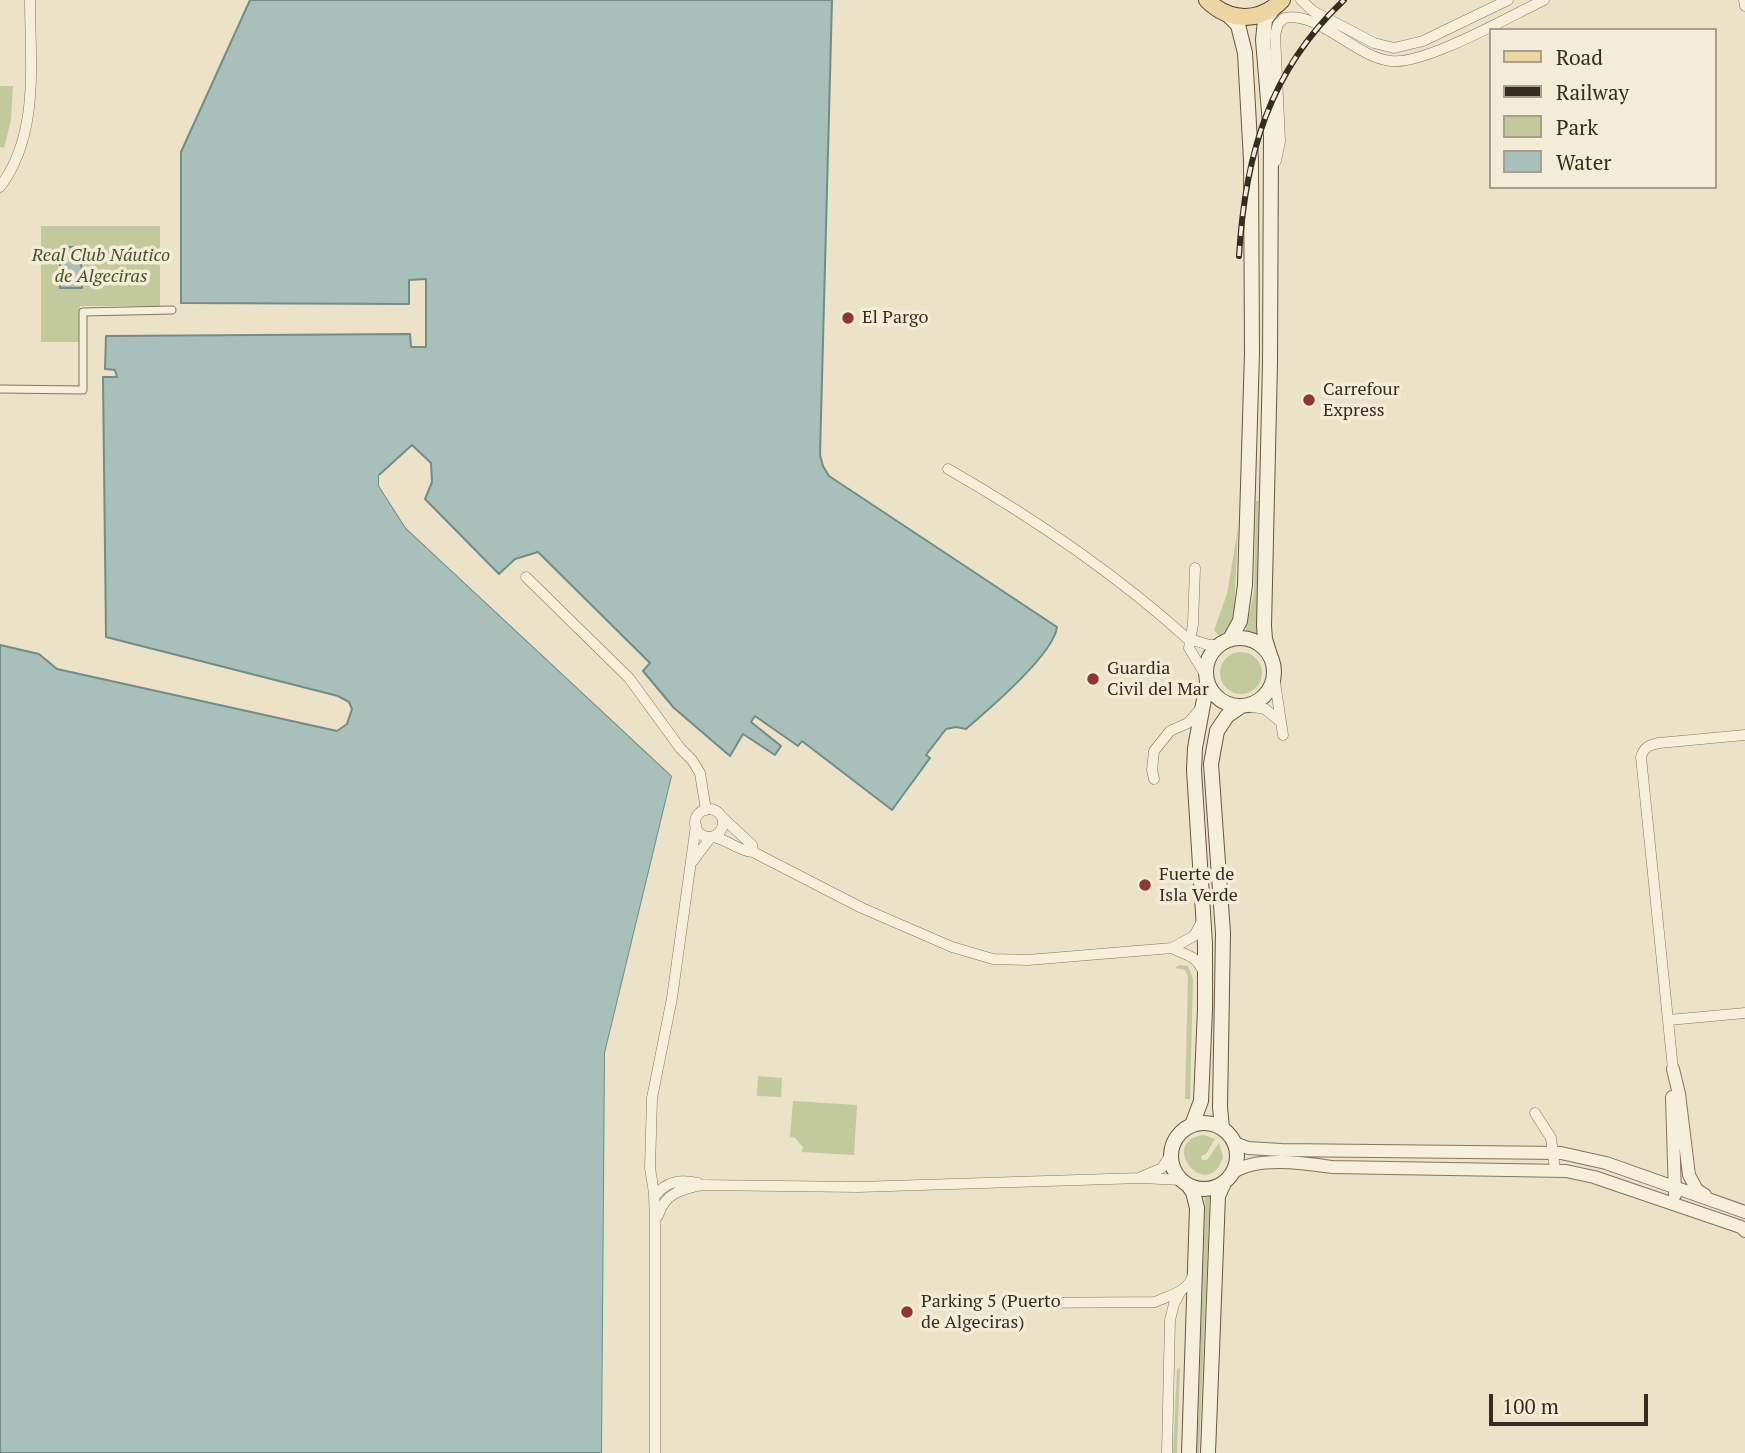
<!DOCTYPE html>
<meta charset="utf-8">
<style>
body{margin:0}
#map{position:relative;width:1745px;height:1453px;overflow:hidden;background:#ebe2c8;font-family:"PT Serif",serif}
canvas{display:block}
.legend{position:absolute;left:1489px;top:28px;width:228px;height:161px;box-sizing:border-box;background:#f3ecd7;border:2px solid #a89f8e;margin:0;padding:9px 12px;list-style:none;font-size:21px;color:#372c21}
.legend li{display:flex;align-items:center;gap:14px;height:35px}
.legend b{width:35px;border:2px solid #a89f8e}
.scale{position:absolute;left:1489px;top:1394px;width:159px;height:32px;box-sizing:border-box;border:4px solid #372c21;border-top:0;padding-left:9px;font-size:21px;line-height:24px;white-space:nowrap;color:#372c21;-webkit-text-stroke:5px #f3ecd7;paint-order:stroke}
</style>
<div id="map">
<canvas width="1745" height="1453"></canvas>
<ul class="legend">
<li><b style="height:9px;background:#ebd6a4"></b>Road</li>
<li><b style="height:9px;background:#372c21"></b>Railway</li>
<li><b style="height:19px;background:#c2c99d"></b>Park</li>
<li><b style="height:19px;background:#a9bfb9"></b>Water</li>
</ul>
<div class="scale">100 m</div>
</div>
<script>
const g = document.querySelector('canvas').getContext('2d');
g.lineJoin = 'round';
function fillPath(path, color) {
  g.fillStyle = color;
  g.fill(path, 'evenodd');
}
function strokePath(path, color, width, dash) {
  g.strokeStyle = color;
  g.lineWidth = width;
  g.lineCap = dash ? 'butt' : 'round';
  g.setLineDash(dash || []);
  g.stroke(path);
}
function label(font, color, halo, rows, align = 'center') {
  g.font = font + ' "PT Serif",serif';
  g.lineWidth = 7;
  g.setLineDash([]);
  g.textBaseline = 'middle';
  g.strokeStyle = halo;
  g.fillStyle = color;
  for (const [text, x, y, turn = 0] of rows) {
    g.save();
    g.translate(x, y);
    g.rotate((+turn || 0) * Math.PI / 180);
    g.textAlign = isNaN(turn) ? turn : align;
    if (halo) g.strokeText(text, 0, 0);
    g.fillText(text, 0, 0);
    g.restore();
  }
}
const green = new Path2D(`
 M 0,86 L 13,86 L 11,120 L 4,148 L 0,147 Z
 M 41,226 L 160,226 L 160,306 L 80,306 L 79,342 L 41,342 Z
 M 1256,501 L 1259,501 L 1257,636 L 1245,633 L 1254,593 Z
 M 1238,528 L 1234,612 L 1231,623 L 1220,637 L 1214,630 L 1227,594 Z
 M1220 673a21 21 0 1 1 42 0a21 21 0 1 1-42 0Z
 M 1179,965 L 1188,966 L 1193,979 L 1190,1099 L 1185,1099 L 1188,977 L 1185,970 L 1175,968 Z
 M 758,1076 L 782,1078 L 781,1097 L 757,1096 Z
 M 793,1101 L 857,1105 L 854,1155 L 802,1152 L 803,1147 L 795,1138 L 790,1137 Z
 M 1204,1135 L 1215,1139 L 1206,1154 L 1201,1156 L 1202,1160 L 1207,1160 L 1219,1143 L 1223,1157 C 1208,1205 1156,1141 1204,1135 Z
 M 1204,1196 L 1210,1196 L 1199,1453 L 1197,1453 L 1205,1207 Z
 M 1180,1368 L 1177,1453 L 1173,1453 L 1177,1369 Z`);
const water = new Path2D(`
 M 250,0 L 832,0 L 820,455 L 823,466 L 829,476 L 1057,627 C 1054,654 988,710 966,729 L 956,727 L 946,729 L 926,755 L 930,758 L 892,810 L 802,741 L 798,746 L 755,716 L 751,722 L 781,746 L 775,755 L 743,734 L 730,756 L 674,708 L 643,671 L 650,663 L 538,552 L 515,559 L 499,574 L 425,499 L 432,482 L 431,463 L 412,445 L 379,475 L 379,486 L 406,528 L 672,776 L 605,1053 L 602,1453 L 0,1453 L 0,645 L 39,654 L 57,669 L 337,731 L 347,724 L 352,709 L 349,702 L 338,696 L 106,637 L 103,377 L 117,377 L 115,370 L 105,369 L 106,336 L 410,334 L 411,347 L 426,347 L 426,279 L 409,280 L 409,304 L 181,303 L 181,152 Z
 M 60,247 L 81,247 L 82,288 L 60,288 Z`);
const pier = new Path2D(`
 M 379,475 L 383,477 L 383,485 L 408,526 L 675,776 L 608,1054 L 606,1453 L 602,1453 L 605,1053 L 672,776 L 406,528 L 379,486 Z`);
const pedestrian = new Path2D(`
 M 0,389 L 83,390 L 83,312 L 172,310`);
const minor = new Path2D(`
 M 1301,0 L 1313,11 L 1374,43 L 1394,48 L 1423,41 L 1508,0
 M 1744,0 L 1745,6
 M 1276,161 L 1280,141 L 1275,35 L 1278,24 L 1284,18 C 1318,10 1356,58 1391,61 C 1425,65 1510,16 1544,0
 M 0,187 C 40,134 30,62 30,0
 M 948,469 C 1032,517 1117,575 1189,640 C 1202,640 1205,648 1220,644
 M 1195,568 L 1193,624 L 1189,648 L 1206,676
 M 526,577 L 629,678 L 680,748 L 692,760 L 700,773 L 706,810
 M 1247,706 L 1265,709 L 1281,722 L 1274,676
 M 1281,722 L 1283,735
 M 1154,779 L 1152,770 L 1154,751 L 1170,731 L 1188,723 L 1201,708
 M695 823a14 14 0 1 1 28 0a14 14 0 1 1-28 0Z
 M 722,817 L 752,845 L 753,852
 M 713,837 C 727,839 740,852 753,852 L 862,908 L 952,947 L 993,959 L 1028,960 L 1172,948 L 1194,936 L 1201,923
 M 693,861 L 711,837
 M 1172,948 C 1186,956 1195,954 1203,971
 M 1669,1020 L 1745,1013
 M 1673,1069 L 1641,757 C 1644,747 1649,745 1659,743 L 1745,735
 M 1535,1113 L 1551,1138 L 1555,1170
 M 1141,1177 L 1162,1168 L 1171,1154
 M 654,1197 C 666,1181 680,1179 698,1183
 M 658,1216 C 664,1194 681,1189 702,1185 L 858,1187 L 1141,1178 L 1182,1180
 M 1026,1303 L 1155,1302 C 1170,1295 1188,1292 1193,1275
 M 655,1453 L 655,1227 L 654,1193 L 650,1168 L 652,1098 L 672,998 L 696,825
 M 1167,1453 L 1170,1320 L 1174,1304 L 1181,1291`);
const tertiary = new Path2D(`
 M 1673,1069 L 1679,1094 L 1689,1175 L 1697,1190 L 1705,1195
 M 1672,1097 L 1675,1195
 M 1235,1143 L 1248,1148 L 1281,1150 L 1561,1153 L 1606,1163 L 1745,1212
 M 1234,1172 C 1257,1156 1304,1163 1332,1167 L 1566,1171 L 1594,1177 L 1741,1227 L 1745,1231`);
const secondary = new Path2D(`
 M 1228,15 L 1238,25 L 1245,53 L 1251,160 L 1252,353 L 1245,585 L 1240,621 L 1230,639
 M1206 672a34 34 0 1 1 68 0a34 34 0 1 1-68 0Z
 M 1270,655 L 1265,639 L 1264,626 L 1270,363 L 1271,136 L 1263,40 L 1265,20 L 1273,9
 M1171 1156a33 33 0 1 1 66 0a33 33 0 1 1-66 0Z
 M 1192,1125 L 1201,1101 L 1205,1009 L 1205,944 L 1194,770 L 1195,748 L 1207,683
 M 1222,1128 L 1220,1107 L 1223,933 L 1211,764 L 1217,731 L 1227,716 L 1240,707
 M 1188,1185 L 1193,1192 L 1197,1208 L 1189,1453
 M 1208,1453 L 1218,1196 L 1224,1183`);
const primary = new Path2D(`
 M 1207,0 C 1229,22 1260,23 1282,0`);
const rail = new Path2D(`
 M 1239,256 C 1245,155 1269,71 1344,0`);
const markers = [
 [848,318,7,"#903533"],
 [1309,400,7,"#903533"],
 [1093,679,7,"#903533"],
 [1145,885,7,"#903533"],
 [907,1312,7,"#903533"]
];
const parkNames = [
 ["Real Club Náutico",101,256],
 ["de Algeciras",101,277]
];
const poiNames = [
 ["El Pargo",862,318],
 ["Carrefour",1323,390],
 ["Express",1323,411],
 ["Guardia",1107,669],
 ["Civil del Mar",1107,690],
 ["Fuerte de",1159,875],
 ["Isla Verde",1159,896],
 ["Parking 5 (Puerto",921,1302],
 ["de Algeciras)",921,1323]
];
fillPath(green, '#c2c99d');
fillPath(water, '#a9bfb9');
strokePath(water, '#708d87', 2);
fillPath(pier, '#ebe2c8');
strokePath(pedestrian, '#86745e', 9);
strokePath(minor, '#86745e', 11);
strokePath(tertiary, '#86745e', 14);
strokePath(secondary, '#685641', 16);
strokePath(primary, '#544332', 18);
strokePath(pedestrian, '#f6efdb', 7);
strokePath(minor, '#f6efdb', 10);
strokePath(tertiary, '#f6efdb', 12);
strokePath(secondary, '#f6efdb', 14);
strokePath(primary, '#ebd6a4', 16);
strokePath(rail, '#372c21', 6);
strokePath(rail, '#f3ecd7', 3.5, [10]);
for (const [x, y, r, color] of markers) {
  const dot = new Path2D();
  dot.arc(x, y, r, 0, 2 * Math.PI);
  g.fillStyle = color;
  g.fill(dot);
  strokePath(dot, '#f3ecd7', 2.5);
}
label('italic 18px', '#475229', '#f3ecd7', parkNames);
label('18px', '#372c21', '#f3ecd7', poiNames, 'left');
</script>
